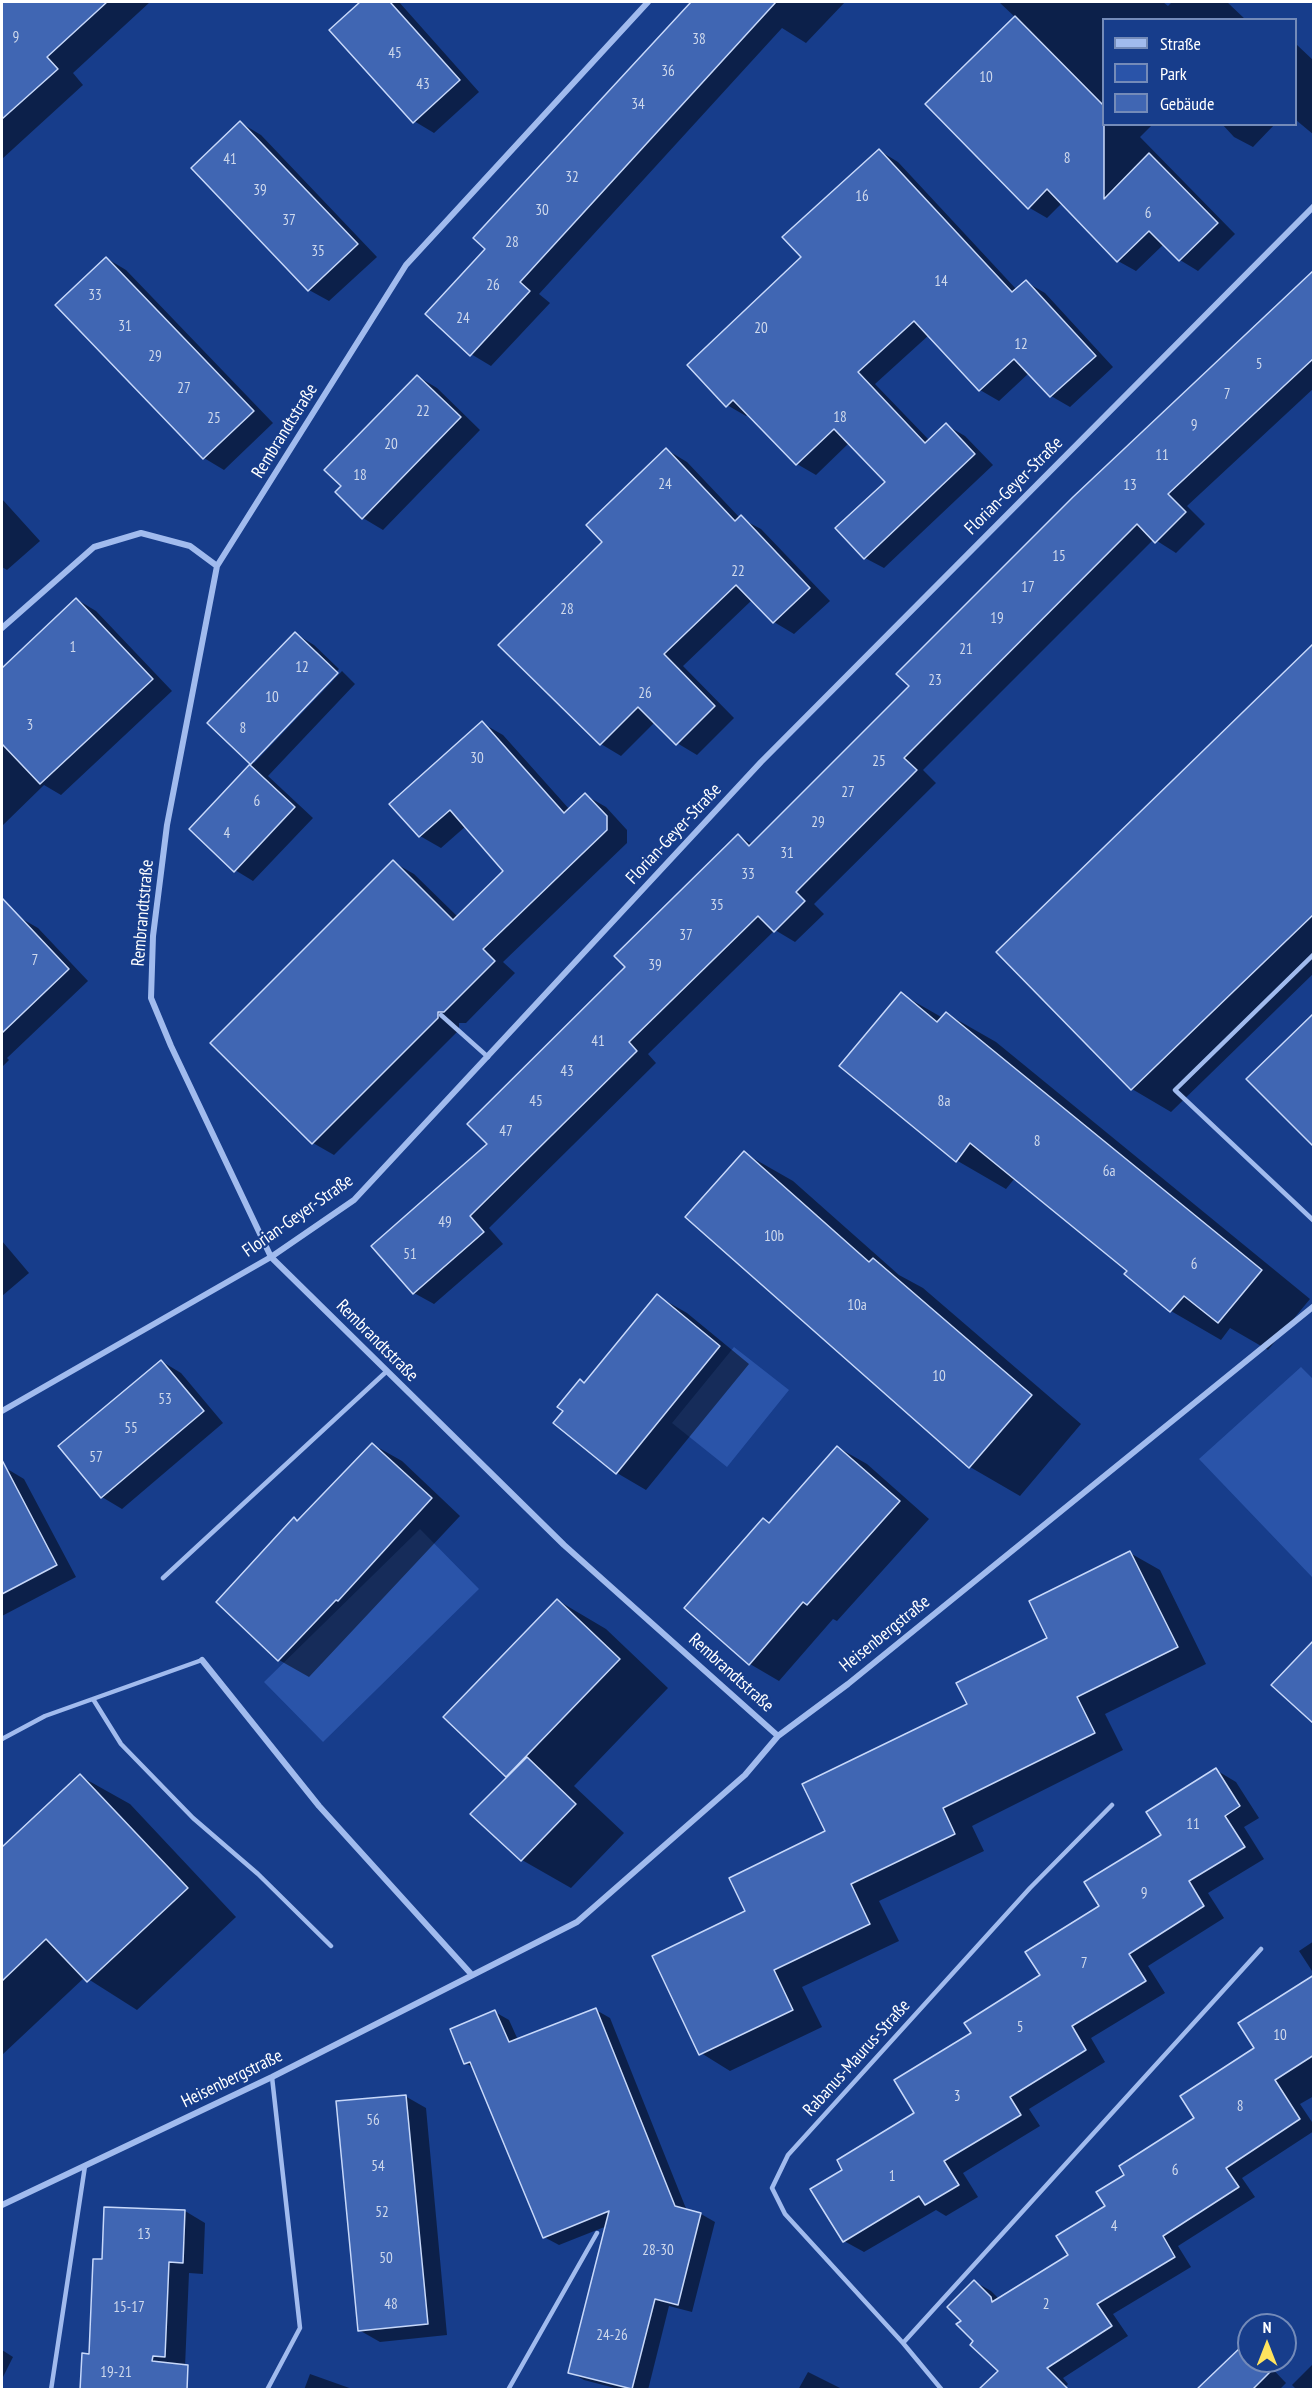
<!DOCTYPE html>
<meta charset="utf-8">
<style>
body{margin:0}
#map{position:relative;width:1315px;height:2391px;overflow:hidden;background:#173d8b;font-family:"PT Sans Narrow",sans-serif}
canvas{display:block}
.frame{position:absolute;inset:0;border:3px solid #fff;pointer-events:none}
.legend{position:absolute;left:1102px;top:18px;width:195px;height:108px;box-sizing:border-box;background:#173d8b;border:2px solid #748bb9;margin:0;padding:8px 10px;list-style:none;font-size:18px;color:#fff}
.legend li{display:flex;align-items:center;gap:12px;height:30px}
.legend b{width:30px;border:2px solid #748bb9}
.north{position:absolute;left:1237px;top:2313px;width:60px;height:60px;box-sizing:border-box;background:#173d8b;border:2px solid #748bb9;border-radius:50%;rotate:0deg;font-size:16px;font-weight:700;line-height:24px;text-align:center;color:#fff}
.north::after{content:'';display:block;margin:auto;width:21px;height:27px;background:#ffe35e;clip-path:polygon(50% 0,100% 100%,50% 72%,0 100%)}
</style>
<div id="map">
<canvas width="1315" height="2391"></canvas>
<div class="frame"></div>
<ul class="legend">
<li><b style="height:8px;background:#a1bbee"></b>Straße</li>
<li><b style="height:16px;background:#2a54a9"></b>Park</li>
<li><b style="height:16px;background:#4066b3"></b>Gebäude</li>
</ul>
<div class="north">N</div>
</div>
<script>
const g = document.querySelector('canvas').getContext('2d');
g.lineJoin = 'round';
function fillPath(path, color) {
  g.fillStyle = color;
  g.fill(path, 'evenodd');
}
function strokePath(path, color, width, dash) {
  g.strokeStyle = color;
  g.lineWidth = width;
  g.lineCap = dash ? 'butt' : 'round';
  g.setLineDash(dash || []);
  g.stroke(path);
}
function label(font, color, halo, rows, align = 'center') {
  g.font = font + ' "PT Sans Narrow",sans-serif';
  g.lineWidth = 4.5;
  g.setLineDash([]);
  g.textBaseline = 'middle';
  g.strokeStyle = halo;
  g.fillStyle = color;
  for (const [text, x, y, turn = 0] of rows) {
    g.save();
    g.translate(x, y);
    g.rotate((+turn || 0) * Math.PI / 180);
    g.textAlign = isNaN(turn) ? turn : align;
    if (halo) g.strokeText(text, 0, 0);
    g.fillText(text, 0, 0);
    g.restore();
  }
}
const green = new Path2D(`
 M 734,1347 L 789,1390 L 727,1467 L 672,1423 Z
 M 1301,1367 L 1313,1379 L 1312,1577 L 1199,1459 Z
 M 420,1529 L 479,1589 L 323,1742 L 264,1682 Z`);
const shadow = new Path2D(`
 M 2,2 L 150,2 L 73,73 L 83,85 L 2,159 Z
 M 363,2 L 399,2 L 479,92 L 434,133 L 414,121 L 331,30 Z
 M 725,2 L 845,2 L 806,43 L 782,28 L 539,294 L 550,303 L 491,366 L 471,354 L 427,314 Z
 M 999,2 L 1163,2 L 1168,6 L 1172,2 L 1227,2 L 1246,20 L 1104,20 L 1104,124 L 1153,124 L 1140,137 L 1235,234 L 1198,271 L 1180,260 L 1164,244 L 1136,271 L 1118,261 L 1062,203 L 1047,218 L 1028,207 L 1016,18 Z
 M 1296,44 L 1314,61 L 1314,135 L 1296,120 Z
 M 241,123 L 261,135 L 377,257 L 329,301 L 309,290 Z
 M 1222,124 L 1275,124 L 1253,147 L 1234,137 Z
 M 880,151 L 898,162 L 1017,290 L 1026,282 L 1045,293 L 1113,367 L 1070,407 L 1051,396 L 1029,373 L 999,401 L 980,390 L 929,335 L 875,384 L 930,441 L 946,425 L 965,436 L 993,465 L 884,568 L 865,558 L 887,482 L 849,443 L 816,475 L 797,464 L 749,413 L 746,416 L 727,405 L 803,257 Z
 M 106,258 L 126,270 L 273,423 L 224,470 L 204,458 L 57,305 Z
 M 1314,272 L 1314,388 L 1187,506 L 1205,524 L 1176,553 L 1154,539 L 923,770 L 936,783 L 814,904 L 824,914 L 795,942 L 775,930 L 648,1054 L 656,1063 L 489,1228 L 503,1244 L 434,1304 L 414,1293 L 489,1144 L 627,967 L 739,836 L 752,844 L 911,686 L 1074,498 Z
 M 417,376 L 437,388 L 480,430 L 383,530 L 363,518 Z
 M 667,450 L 687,462 L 740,518 L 761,529 L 830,601 L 794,634 L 774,622 L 752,600 L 683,666 L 734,718 L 697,755 L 677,743 L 655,722 L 621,756 L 601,744 L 604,542 Z
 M 2,499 L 40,541 L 7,570 L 2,567 Z
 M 76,599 L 96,611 L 172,691 L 61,795 L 44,785 L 2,826 L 2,672 Z
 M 296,634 L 314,645 L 339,669 L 252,761 L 254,763 L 342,671 L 355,684 L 268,776 L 313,818 L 253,881 L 235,870 L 191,829 L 252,764 L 209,723 Z
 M 1314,645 L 1314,973 L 1171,1112 L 1132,1089 Z
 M 482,723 L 503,735 L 570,810 L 585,795 L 606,807 L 627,830 L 627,843 L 503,962 L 515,973 L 466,1023 L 459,1023 L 459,1030 L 334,1155 L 313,1143 L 212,1043 L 393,862 L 414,874 L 458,917 L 506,871 L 466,826 L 441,848 L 420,836 L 391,804 Z
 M 17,916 L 38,928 L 88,981 L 7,1058 L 9,1060 L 2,1067 L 2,931 Z
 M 901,994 L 943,1018 L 947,1014 L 996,1042 L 1310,1299 L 1268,1350 L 1230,1328 L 1221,1340 L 1171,1311 L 1126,1274 L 1129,1271 L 1015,1178 L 1006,1189 L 956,1160 Z
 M 744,1153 L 793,1181 L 899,1275 L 923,1288 L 1081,1424 L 1020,1496 L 970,1467 L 687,1217 Z
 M 2,1241 L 29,1273 L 2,1296 Z
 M 657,1296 L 687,1313 L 749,1364 L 646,1490 L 617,1473 L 565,1411 Z
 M 161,1361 L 181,1373 L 223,1423 L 122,1509 L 102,1497 Z
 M 372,1444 L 402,1461 L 460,1516 L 309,1677 L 279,1660 L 294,1519 L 299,1522 Z
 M 837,1447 L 867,1464 L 929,1519 L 837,1621 L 833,1619 L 779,1681 L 750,1664 L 764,1520 L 770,1524 Z
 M 4,1467 L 24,1479 L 76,1577 L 2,1616 L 2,1469 Z
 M 1130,1553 L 1160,1570 L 1206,1664 L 1105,1714 L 1123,1750 L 972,1826 L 984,1851 L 879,1901 L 899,1941 L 802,1987 L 822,2027 L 730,2071 L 701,2053 L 747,1912 L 827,1832 L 969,1705 L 1049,1639 Z
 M 557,1600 L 606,1629 L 668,1688 L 574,1786 L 624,1833 L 571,1888 L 522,1860 L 509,1777 L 507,1775 Z
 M 1216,1770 L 1236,1782 L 1259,1818 L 1244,1827 L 1264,1859 L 1208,1893 L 1224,1918 L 1148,1966 L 1165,1993 L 1091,2038 L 1105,2062 L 1029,2109 L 1040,2126 L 963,2173 L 978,2197 L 946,2216 L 936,2210 L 864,2252 L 844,2241 L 844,2171 L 916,2114 L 973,2034 L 1042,1976 Z
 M 80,1776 L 130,1804 L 236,1917 L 137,2010 L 85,1977 L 2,2055 L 2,1869 L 6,1865 L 2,1860 L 2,1849 Z
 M 1314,1941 L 1314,1974 L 1299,1951 Z
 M 1314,1976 L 1314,2096 L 1300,2104 L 1314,2125 L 1314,2131 L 1242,2178 L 1255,2197 L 1178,2246 L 1191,2267 L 1113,2314 L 1128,2336 L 1063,2378 L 1068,2384 L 1063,2389 L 1000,2372 L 975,2341 L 963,2321 L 975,2282 L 991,2291 L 999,2299 L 1070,2256 L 1107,2206 L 1126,2175 L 1196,2118 L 1256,2049 Z
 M 596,2010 L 610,2018 L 687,2211 L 701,2214 L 715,2222 L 692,2312 L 669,2306 L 648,2390 L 622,2390 L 584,2380 L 570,2372 L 607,2226 L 559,2245 L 544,2237 L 474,2068 L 465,2063 L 495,2012 L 509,2020 L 518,2040 Z
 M 405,2096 L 426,2108 L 447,2335 L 380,2342 L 359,2330 Z
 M 185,2211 L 205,2223 L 203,2274 L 189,2273 L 185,2367 L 90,2355 L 103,2261 Z
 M 1244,2346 L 1249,2350 L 1249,2361 L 1265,2361 L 1286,2383 L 1279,2390 L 1198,2390 Z
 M 2,2350 L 13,2357 L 2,2379 Z
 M 1314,2363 L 1314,2390 L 1297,2390 L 1292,2385 Z
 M 808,2372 L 844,2390 L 798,2390 Z
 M 310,2374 L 355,2390 L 304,2390 Z`);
const building = new Path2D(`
 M 2,2 L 107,2 L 47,57 L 58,69 L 2,119 Z
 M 360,2 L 390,2 L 460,80 L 413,123 L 329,30 Z
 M 691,2 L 776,2 L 520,282 L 530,291 L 470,356 L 425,314 L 485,249 L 473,238 Z
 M 1015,16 L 1104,106 L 1104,199 L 1149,153 L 1218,223 L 1179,261 L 1149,231 L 1117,262 L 1047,189 L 1028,209 L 925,104 Z
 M 240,121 L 358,244 L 308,291 L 191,168 Z
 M 879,149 L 1012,292 L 1026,280 L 1096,356 L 1050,397 L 1014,359 L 979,391 L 914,321 L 858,372 L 925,443 L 946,423 L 975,454 L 864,559 L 835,528 L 885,482 L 834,429 L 796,465 L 733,400 L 726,407 L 687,365 L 801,257 L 782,237 Z
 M 106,257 L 254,411 L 203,459 L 55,305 Z
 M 1314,270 L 1314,358 L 1168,494 L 1186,512 L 1155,543 L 1137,524 L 904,758 L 917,770 L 796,892 L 805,901 L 774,932 L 758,916 L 629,1042 L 637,1051 L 470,1216 L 484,1232 L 413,1294 L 371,1246 L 487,1144 L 467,1124 L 625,967 L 614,956 L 738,834 L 749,846 L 909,686 L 896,674 L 1073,497 Z
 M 417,375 L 461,417 L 362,519 L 335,492 L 341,486 L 324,470 Z
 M 666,448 L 735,521 L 741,515 L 810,588 L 773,623 L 736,585 L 664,654 L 715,706 L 676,745 L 638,707 L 600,745 L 498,645 L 602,542 L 586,525 Z
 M 76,598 L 153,679 L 40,784 L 2,744 L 2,668 Z
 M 295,632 L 338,673 L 250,765 L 295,807 L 234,872 L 189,829 L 250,764 L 207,723 Z
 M 1314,643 L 1314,914 L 1131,1090 L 996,952 Z
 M 482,721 L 564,813 L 585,793 L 607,816 L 607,830 L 483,949 L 495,961 L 444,1012 L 438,1012 L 438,1018 L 312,1144 L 210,1043 L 393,860 L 453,920 L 503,871 L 450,810 L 419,837 L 389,804 Z
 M 2,898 L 69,969 L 2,1033 Z
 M 901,992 L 937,1022 L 946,1012 L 1262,1270 L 1218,1323 L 1184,1296 L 1170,1312 L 1124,1274 L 1127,1271 L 970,1143 L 956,1162 L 839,1066 Z
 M 1314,1013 L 1314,1147 L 1246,1079 Z
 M 744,1151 L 869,1262 L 873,1258 L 1032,1395 L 969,1468 L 685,1217 Z
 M 657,1294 L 720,1346 L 616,1474 L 553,1423 L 563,1411 L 557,1407 L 580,1379 L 584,1383 Z
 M 161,1360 L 204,1411 L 101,1498 L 58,1446 Z
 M 372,1443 L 432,1498 L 338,1601 L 336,1600 L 278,1661 L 216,1602 L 294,1517 L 297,1521 Z
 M 837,1446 L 900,1501 L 807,1605 L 803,1602 L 749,1665 L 684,1608 L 763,1518 L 769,1523 Z
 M 2,1460 L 57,1565 L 2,1594 Z
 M 1130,1551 L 1178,1647 L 1077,1697 L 1095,1733 L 943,1808 L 955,1834 L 851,1884 L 870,1924 L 774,1970 L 793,2010 L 699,2055 L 652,1956 L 745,1911 L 729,1878 L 825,1831 L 802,1784 L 967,1704 L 956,1683 L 1047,1638 L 1029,1601 Z
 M 557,1599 L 620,1659 L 506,1777 L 443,1717 Z
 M 1314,1640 L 1314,1724 L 1271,1685 Z
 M 527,1757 L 576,1804 L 521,1861 L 470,1814 Z
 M 1216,1768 L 1240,1806 L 1225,1816 L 1245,1847 L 1189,1881 L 1204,1906 L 1129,1954 L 1146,1981 L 1072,2026 L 1086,2050 L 1010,2097 L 1021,2115 L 944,2161 L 959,2185 L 925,2205 L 919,2196 L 843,2242 L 810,2189 L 842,2170 L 837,2160 L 914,2113 L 894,2080 L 971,2033 L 964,2023 L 1040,1975 L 1025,1952 L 1099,1906 L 1084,1882 L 1161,1835 L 1146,1812 Z
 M 80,1774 L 188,1888 L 87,1982 L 46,1939 L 2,1981 L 2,1847 Z
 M 1314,1975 L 1314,2055 L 1275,2080 L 1300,2119 L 1226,2168 L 1239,2187 L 1163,2236 L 1175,2257 L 1097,2304 L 1112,2326 L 1047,2368 L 1069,2390 L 978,2390 L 998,2371 L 970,2345 L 973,2341 L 956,2324 L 961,2321 L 947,2307 L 974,2280 L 991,2297 L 992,2302 L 1068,2255 L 1056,2236 L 1105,2206 L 1096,2192 L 1124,2175 L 1119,2166 L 1194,2118 L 1180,2096 L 1254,2048 L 1238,2023 Z
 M 596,2008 L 675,2206 L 701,2213 L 678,2305 L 655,2299 L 632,2389 L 568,2373 L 609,2211 L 543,2238 L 470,2062 L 464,2064 L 450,2029 L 495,2010 L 509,2042 Z
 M 406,2095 L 428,2324 L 358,2331 L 336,2101 Z
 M 104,2207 L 185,2210 L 183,2263 L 169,2262 L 165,2357 L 153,2356 L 152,2361 L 188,2365 L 187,2390 L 80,2390 L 82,2353 L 89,2354 L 93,2259 L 102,2259 Z
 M 1243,2345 L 1249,2350 L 1249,2361 L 1259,2361 L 1270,2372 L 1252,2390 L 1196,2390 Z`);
const lane = new Path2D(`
 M 1314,954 L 1175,1090 L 1314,1221
 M 441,1015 L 488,1057
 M 163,1578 L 387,1371
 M 93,1699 L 121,1744 L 193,1818 L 258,1874 L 331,1946
 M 2,1739 L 45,1716 L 202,1660
 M 903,2343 L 1261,1949
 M 51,2390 L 85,2166
 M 267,2390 L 300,2328 L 272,2077
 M 508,2390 L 597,2233
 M 942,2390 L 903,2343 L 785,2214 L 772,2188 L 788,2155 L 1030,1888 L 1112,1805`);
const street = new Path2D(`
 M 648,2 L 406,265 L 217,566 L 167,825 L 153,936 L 151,998 L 171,1046 L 271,1257 L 564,1545 L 778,1736
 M 2,628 L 94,547 L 141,533 L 190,546 L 217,566
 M 2,1411 L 271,1257 L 354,1200 L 761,762 L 1314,206
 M 202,1660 L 319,1806 L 472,1975
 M 2,2205 L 272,2077 L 577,1922 L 745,1775 L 778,1736 L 848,1684 L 1314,1306`);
const numberNames = [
 ["9",16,38],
 ["38",699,40],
 ["45",395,54],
 ["36",668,72],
 ["10",986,78],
 ["43",423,85],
 ["34",638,105],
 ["8",1067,159],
 ["41",230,160],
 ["32",572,178],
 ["39",260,191],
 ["16",862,197],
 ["30",542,211],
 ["6",1148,214],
 ["37",289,221],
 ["28",512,243],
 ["35",318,252],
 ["14",941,282],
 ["26",493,286],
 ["33",95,296],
 ["24",463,319],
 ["31",125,327],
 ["20",761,329],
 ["12",1021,345],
 ["29",155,357],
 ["5",1259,365],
 ["27",184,389],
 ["7",1227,395],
 ["22",423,412],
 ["18",840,418],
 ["25",214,419],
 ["9",1194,426],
 ["20",391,445],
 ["11",1162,456],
 ["18",360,476],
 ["24",665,485],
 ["13",1130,486],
 ["15",1059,557],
 ["22",738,572],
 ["17",1028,588],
 ["28",567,610],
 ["19",997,619],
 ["1",73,648],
 ["21",966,650],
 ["12",302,668],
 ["23",935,681],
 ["26",645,694],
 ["10",272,698],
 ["3",30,726],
 ["8",243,729],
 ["30",477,759],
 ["25",879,762],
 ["27",848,793],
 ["6",257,802],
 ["29",818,823],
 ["4",227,834],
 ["31",787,854],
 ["33",748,875],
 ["35",717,906],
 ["37",686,936],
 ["7",35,961],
 ["39",655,966],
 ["41",598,1042],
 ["43",567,1072],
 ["45",536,1102],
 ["8a",944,1102],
 ["47",506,1132],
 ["8",1037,1142],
 ["6a",1109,1172],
 ["49",445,1223],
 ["10b",774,1237],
 ["51",410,1255],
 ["6",1194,1265],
 ["10a",857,1306],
 ["10",939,1377],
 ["53",165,1400],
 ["55",131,1429],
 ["57",96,1458],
 ["11",1193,1825],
 ["9",1144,1894],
 ["7",1084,1964],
 ["5",1020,2028],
 ["10",1280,2036],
 ["3",957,2097],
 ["8",1240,2107],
 ["56",373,2121],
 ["54",378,2167],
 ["6",1175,2171],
 ["1",892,2177],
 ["52",382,2213],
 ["4",1114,2227],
 ["13",144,2235],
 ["28-30",658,2251],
 ["50",386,2259],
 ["48",391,2305],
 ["2",1046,2305],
 ["15-17",129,2308],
 ["24-26",612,2336],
 ["19-21",116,2373]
];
const streetNames = [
 ["Rembrandtstraße",285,431,-58],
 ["Florian-Geyer-Straße",1014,486,-45],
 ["Florian-Geyer-Straße",674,834,-47],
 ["Rembrandtstraße",143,913,-85],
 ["Florian-Geyer-Straße",298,1216,-35],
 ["Rembrandtstraße",377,1341,45],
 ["Heisenbergstraße",885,1634,-39],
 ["Rembrandtstraße",731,1673,42],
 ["Rabanus-Maurus-Straße",857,2058,-48],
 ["Heisenbergstraße",232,2079,-26]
];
fillPath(green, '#2a54a9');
fillPath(shadow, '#0007');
fillPath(building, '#4066b3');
strokePath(building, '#c7d8fa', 1.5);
strokePath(lane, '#a1bbee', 4.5);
strokePath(street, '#a1bbee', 6);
label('15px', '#cfd9ec', null, numberNames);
label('18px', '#fff', '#173d8b', streetNames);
</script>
